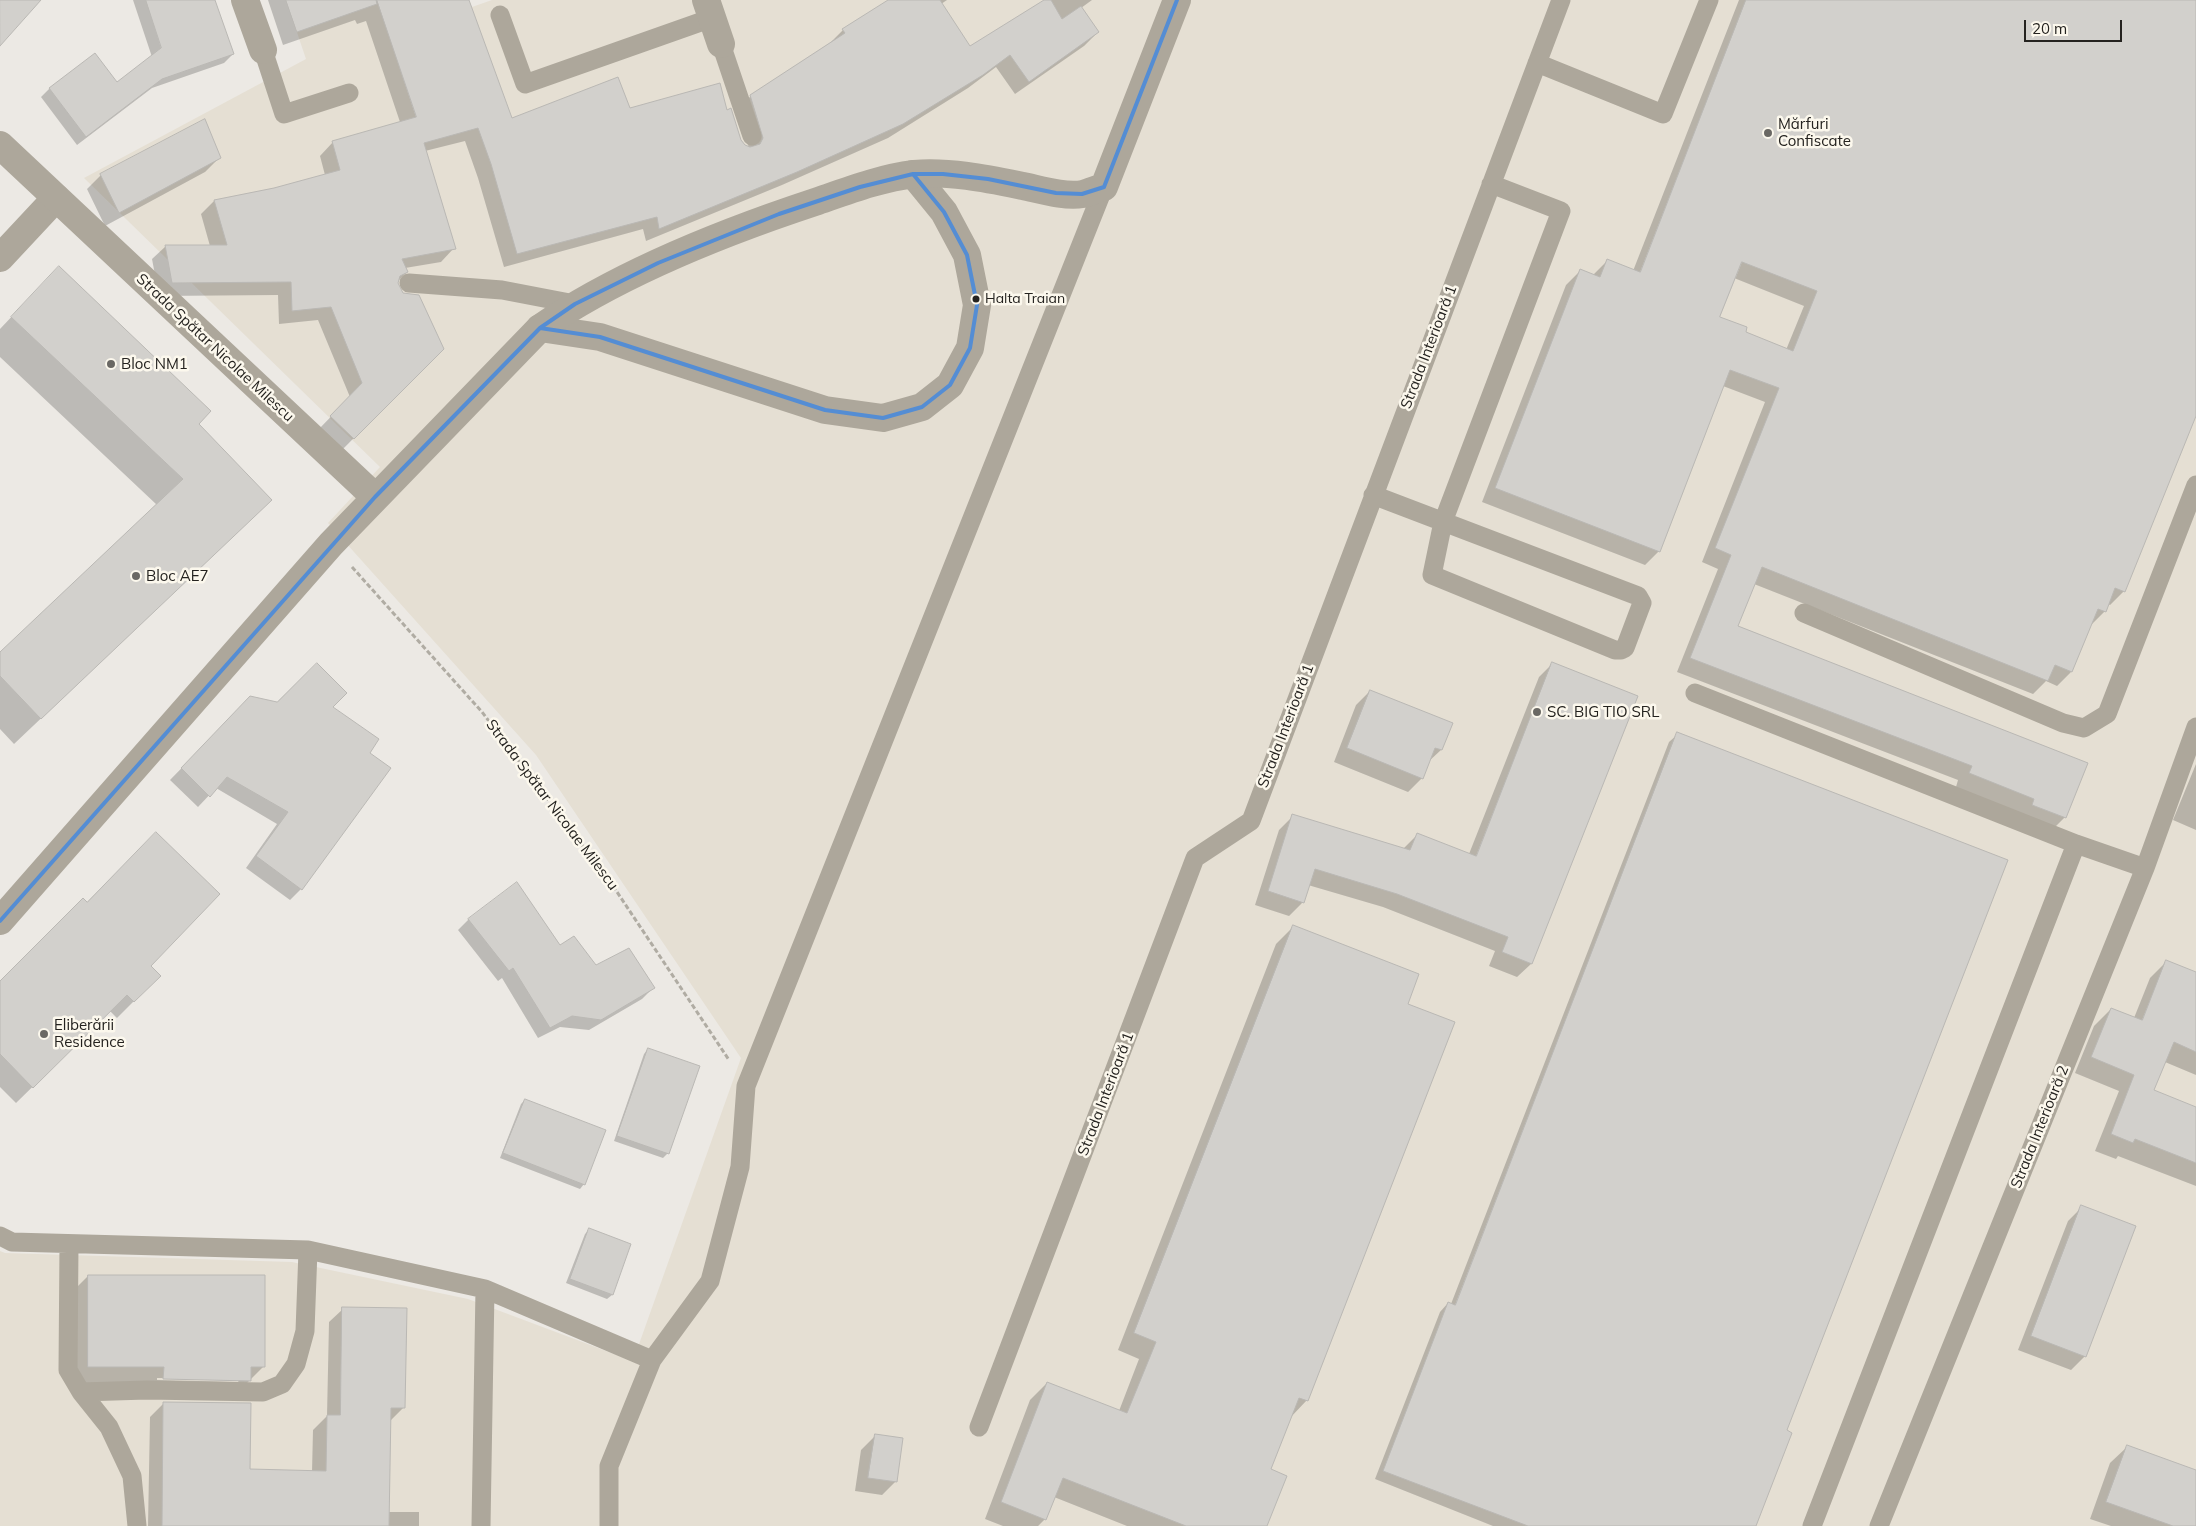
<!DOCTYPE html>
<meta charset="utf-8">
<style>
body{margin:0}
#map{position:relative;width:2196px;height:1526px;overflow:hidden;background:#ece9e4;font-family:Mulish,sans-serif}
canvas{display:block}
.scale{position:absolute;left:2024px;top:20px;width:98px;height:22px;box-sizing:border-box;border:2px solid #24221f;border-top:0;padding-left:6px;font-size:15px;line-height:18px;white-space:nowrap;color:#24221f;-webkit-text-stroke:4px #fcf8ed;paint-order:stroke}
</style>
<div id="map">
<canvas width="2196" height="1526"></canvas>
<div class="scale">20 m</div>
</div>
<script>
const g = document.querySelector('canvas').getContext('2d');
g.lineJoin = 'round';
function fillPath(path, color) {
  g.fillStyle = color;
  g.fill(path, 'evenodd');
}
function strokePath(path, color, width, dash) {
  g.strokeStyle = color;
  g.lineWidth = width;
  g.lineCap = dash ? 'butt' : 'round';
  g.setLineDash(dash || []);
  g.stroke(path);
}
function label(font, color, halo, rows, align = 'center') {
  g.font = font + ' Mulish,sans-serif';
  g.lineWidth = 5;
  g.setLineDash([]);
  g.textBaseline = 'middle';
  g.strokeStyle = halo;
  g.fillStyle = color;
  for (const [text, x, y, turn = 0] of rows) {
    g.save();
    g.translate(x, y);
    g.rotate((+turn || 0) * Math.PI / 180);
    g.textAlign = isNaN(turn) ? turn : align;
    if (halo) g.strokeText(text, 0, 0);
    g.fillText(text, 0, 0);
    g.restore();
  }
}
const built = new Path2D(`
 M 286,0 L 469,0 L 472,7 L 492,0 L 2196,0 L 2196,1526 L 0,1526 L 0,1251 L 5,1253 L 292,1262 L 468,1299 L 633,1361 L 741,1058 L 536,755 L 328,523 L 380,467 L 84,178 L 306,59 Z`);
const shadow = new Path2D(`
 M 133,0 L 214,0 L 233,54 L 224,63 L 152,88 L 77,145 L 41,97 L 50,88 L 117,84 L 152,57 Z
 M 268,0 L 467,0 L 511,120 L 629,109 L 727,112 L 740,140 L 744,146 L 749,148 L 737,109 L 751,96 L 830,43 L 843,30 L 890,0 L 947,0 L 941,4 L 969,48 L 1046,0 L 1092,0 L 1081,8 L 1098,32 L 1084,46 L 1015,94 L 996,67 L 968,88 L 888,138 L 782,185 L 646,241 L 643,229 L 504,267 L 478,178 L 465,141 L 425,151 L 454,248 L 441,262 L 405,268 L 407,272 L 397,282 L 402,294 L 442,349 L 340,452 L 318,430 L 350,397 L 318,320 L 279,324 L 278,295 L 159,296 L 152,259 L 166,246 L 210,246 L 201,214 L 214,201 L 274,189 L 325,175 L 320,156 L 333,142 L 400,122 L 366,21 L 357,24 L 355,20 L 283,45 Z
 M 1739,0 L 2196,0 L 2196,412 L 2124,591 L 2110,605 L 2108,604 L 2105,611 L 2091,625 L 2071,672 L 2057,686 L 2046,681 L 2033,694 L 1754,584 L 1737,626 L 2086,764 L 2065,817 L 2051,831 L 1956,787 L 1958,780 L 1677,672 L 1718,569 L 1702,562 L 1765,402 L 1723,386 L 1659,551 L 1645,565 L 1482,502 L 1566,285 L 1580,271 L 1593,275 L 1607,261 L 1633,271 ZM 1734,278 L 1804,306 L 1786,350 L 1744,332 L 1719,318 Z
 M 219,158 L 205,172 L 105,226 L 87,189 L 101,175 Z
 M 33,294 L 198,424 L 244,526 L 14,744 L 0,729 L 0,654 L 157,505 L 0,357 L 0,329 Z
 M 1553,663 L 1531,964 L 1517,977 L 1489,966 L 1495,951 L 1383,907 L 1308,885 L 1302,903 L 1289,916 L 1255,905 L 1279,830 L 1293,816 L 1403,849 L 1417,835 L 1469,854 L 1539,677 Z
 M 1370,691 L 1441,750 L 1428,762 L 1422,778 L 1408,792 L 1334,762 L 1356,705 Z
 M 251,697 L 278,703 L 332,707 L 368,753 L 301,889 L 290,900 L 246,868 L 277,824 L 216,788 L 198,807 L 170,780 Z
 M 1678,734 L 1785,1431 L 1755,1526 L 1493,1526 L 1375,1479 L 1440,1312 L 1448,1303 L 1451,1304 L 1669,742 Z
 M 2196,764 L 2196,830 L 2173,820 Z
 M 469,919 L 560,946 L 596,966 L 653,988 L 642,999 L 589,1030 L 560,1027 L 538,1038 L 502,978 L 498,981 L 458,930 Z
 M 1293,927 L 1406,1004 L 1307,1400 L 1290,1418 L 1269,1470 L 1266,1526 L 1127,1526 L 1054,1497 L 1045,1519 L 1038,1526 L 1003,1526 L 985,1519 L 1030,1400 L 1047,1383 L 1119,1411 L 1139,1359 L 1118,1350 L 1276,944 Z
 M 2167,961 L 2196,973 L 2196,1075 L 2165,1062 L 2153,1091 L 2196,1108 L 2196,1186 L 2118,1156 L 2116,1159 L 2095,1151 L 2119,1091 L 2075,1073 L 2094,1026 L 2111,1009 L 2134,1018 L 2150,978 Z
 M 149,966 L 159,976 L 117,1018 L 110,1011 L 16,1103 L 0,1087 L 0,983 Z
 M 648,1049 L 698,1067 L 667,1154 L 663,1158 L 614,1141 L 644,1054 Z
 M 525,1100 L 584,1184 L 580,1189 L 500,1158 L 521,1104 Z
 M 2082,1207 L 2085,1356 L 2071,1370 L 2018,1350 L 2068,1221 Z
 M 589,1230 L 630,1245 L 612,1295 L 607,1299 L 566,1283 L 585,1234 Z
 M 88,1276 L 264,1366 L 245,1385 L 70,1385 L 70,1294 ZM 157,1378 L 240,1379 L 238,1382 L 157,1380 Z
 M 343,1309 L 404,1407 L 389,1422 L 388,1512 L 419,1512 L 419,1526 L 148,1526 L 150,1417 L 164,1403 L 249,1471 L 312,1472 L 313,1430 L 327,1416 L 329,1322 Z
 M 875,1436 L 896,1481 L 882,1495 L 855,1491 L 861,1450 Z
 M 2127,1447 L 2196,1472 L 2196,1526 L 2111,1526 L 2090,1519 L 2110,1463 Z`);
const building = new Path2D(`
 M 0,0 L 41,0 L 0,46 Z
 M 146,0 L 215,0 L 234,54 L 162,79 L 86,137 L 49,88 L 95,53 L 117,82 L 161,48 Z
 M 286,0 L 376,0 L 377,4 L 297,32 Z
 M 377,0 L 469,0 L 512,118 L 618,77 L 630,108 L 720,83 L 727,110 L 731,108 L 741,140 L 745,145 L 750,147 L 760,144 L 763,138 L 750,95 L 845,33 L 842,29 L 888,0 L 940,0 L 970,46 L 1044,0 L 1051,0 L 1062,19 L 1081,6 L 1099,32 L 1029,82 L 1010,55 L 983,75 L 903,124 L 797,172 L 659,229 L 657,217 L 517,254 L 491,164 L 478,128 L 424,143 L 456,249 L 402,259 L 408,272 L 400,276 L 398,283 L 403,293 L 419,295 L 444,349 L 354,439 L 330,416 L 362,383 L 331,307 L 292,311 L 291,282 L 172,283 L 165,245 L 227,245 L 214,200 L 274,188 L 340,170 L 332,141 L 416,117 Z
 M 1746,0 L 2196,0 L 2196,416 L 2125,592 L 2115,588 L 2106,612 L 2098,609 L 2072,672 L 2055,665 L 2048,681 L 1762,567 L 1738,626 L 2088,763 L 2066,818 L 2032,805 L 2034,799 L 1969,773 L 1972,766 L 1690,658 L 1731,555 L 1715,548 L 1779,388 L 1730,370 L 1660,552 L 1495,488 L 1580,269 L 1600,277 L 1607,259 L 1640,272 ZM 1742,262 L 1817,291 L 1793,351 L 1746,332 L 1747,327 L 1720,317 Z
 M 205,119 L 221,158 L 119,213 L 100,174 Z
 M 59,266 L 211,411 L 199,424 L 272,500 L 41,719 L 0,676 L 0,652 L 183,479 L 11,317 Z
 M 1552,662 L 1638,696 L 1532,964 L 1502,952 L 1508,937 L 1397,894 L 1315,869 L 1304,903 L 1268,891 L 1292,814 L 1410,850 L 1417,833 L 1476,856 Z
 M 317,663 L 347,693 L 333,707 L 379,739 L 370,753 L 391,768 L 302,890 L 256,856 L 288,812 L 227,777 L 210,797 L 181,768 L 250,696 L 277,702 Z
 M 1370,690 L 1453,723 L 1442,750 L 1435,748 L 1423,779 L 1347,748 Z
 M 1677,732 L 2008,860 L 1787,1430 L 1792,1433 L 1756,1526 L 1528,1526 L 1383,1471 L 1448,1302 L 1455,1305 Z
 M 156,832 L 220,894 L 151,966 L 161,976 L 134,1002 L 127,995 L 33,1088 L 0,1054 L 0,981 L 83,898 L 87,902 Z
 M 517,882 L 560,945 L 574,936 L 596,965 L 629,948 L 655,988 L 601,1020 L 572,1016 L 550,1028 L 513,968 L 509,971 L 468,919 Z
 M 1293,925 L 1419,974 L 1408,1004 L 1455,1022 L 1308,1401 L 1299,1398 L 1271,1469 L 1287,1476 L 1267,1526 L 1186,1526 L 1063,1478 L 1046,1520 L 1001,1502 L 1047,1382 L 1127,1413 L 1156,1342 L 1134,1333 Z
 M 2166,960 L 2196,972 L 2196,1052 L 2174,1042 L 2154,1090 L 2196,1107 L 2196,1163 L 2135,1139 L 2133,1143 L 2111,1134 L 2134,1075 L 2091,1057 L 2111,1008 L 2142,1020 Z
 M 648,1048 L 700,1066 L 669,1154 L 617,1136 Z
 M 525,1099 L 606,1130 L 585,1185 L 503,1153 Z
 M 2081,1205 L 2136,1226 L 2086,1357 L 2031,1336 Z
 M 589,1228 L 631,1244 L 613,1295 L 570,1279 Z
 M 88,1275 L 265,1275 L 265,1367 L 251,1367 L 251,1381 L 163,1379 L 164,1367 L 88,1367 Z
 M 342,1307 L 407,1308 L 405,1408 L 391,1408 L 389,1526 L 162,1526 L 163,1402 L 251,1403 L 250,1469 L 326,1471 L 327,1415 L 340,1415 Z
 M 875,1434 L 903,1438 L 897,1482 L 868,1478 Z
 M 2127,1445 L 2196,1470 L 2196,1526 L 2173,1526 L 2106,1502 Z`);
const path = new Path2D(`
 M 352,567 L 482,712 L 613,886 L 729,1060`);
const service = new Path2D(`
 M 500,15 L 525,84 L 712,18
 M 721,44 L 752,136
 M 263,50 L 284,114 L 349,93
 M 1537,63 L 1663,114 L 1709,0
 M 409,283 L 502,290 L 575,304
 M 1373,495 L 1638,596 L 1642,603 L 1625,648 L 1621,650 L 1615,650 L 1432,575 L 1443,522 L 1561,211 L 1491,184
 M 1804,613 L 2063,723 L 2084,728 L 2107,714 L 2196,485
 M 1695,693 L 2076,844 L 2145,868
 M 0,1236 L 12,1242 L 308,1250
 M 69,1244 L 68,1370 L 81,1392 L 109,1427 L 132,1476 L 137,1526
 M 652,1360 L 710,1281 L 740,1167 L 746,1086 L 1104,187
 M 81,1392 L 147,1390 L 263,1392 L 282,1384 L 296,1364 L 305,1331 L 308,1250 L 485,1289 L 652,1360 L 609,1466 L 609,1526
 M 979,1427 L 1195,858 L 1251,821 L 1561,0
 M 481,1526 L 485,1289
 M 1812,1526 L 2076,844
 M 1879,1526 L 2145,868 L 2196,727`);
const minor = new Path2D(`
 M 245,0 L 263,50
 M 706,0 L 721,44
 M 0,258 L 56,198
 M 540,328 L 600,337 L 825,410 L 883,418 L 922,407 L 950,385 L 970,348 L 977,305 L 967,255 L 944,212 L 913,174`);
const tertiary = new Path2D(`
 M 0,145 L 375,497
 M 0,921 L 331,544 L 540,328 C 620,273 724,232 815,202 C 847,191 881,178 914,174 C 950,171 988,179 1023,186 C 1042,190 1064,197 1083,194 C 1090,192 1097,189 1104,187 L 1177,0`);
const bus1 = new Path2D(`
 M 1104,187 L 1177,0
 M 540,328 L 600,337 L 825,410 L 883,418 L 922,407 L 950,385 L 970,348 L 977,305 L 967,255 L 944,212 L 913,174
 M 0,921 L 375,497 L 540,328 L 575,304 L 658,263 L 779,214 L 860,187 L 913,174 L 943,174 L 988,179 L 1056,193 L 1082,194 L 1104,187`);
const markers = [
 [1768,133,5,"#6a6864"],
 [976,299,4.5,"#24221f"],
 [111,364,5,"#6a6864"],
 [136,576,5,"#6a6864"],
 [1537,712,5,"#6a6864"],
 [44,1034,5,"#6a6864"]
];
const busNames = [
 ["Halta Traian",985,299]
];
const poiNames = [
 ["Mărfuri",1778,124],
 ["Confiscate",1778,141],
 ["Bloc NM1",121,364],
 ["Bloc AE7",146,576],
 ["SC. BIG TIO SRL",1547,712],
 ["Eliberării",54,1025],
 ["Residence",54,1042]
];
const streetNames = [
 ["Strada Interioară 1",1429,347,-69],
 ["Strada Spătar Nicolae Milescu",215,348,43],
 ["Strada Interioară 1",1286,726,-69],
 ["Strada Spătar Nicolae Milescu",552,805,53],
 ["Strada Interioară 1",1106,1094,-69],
 ["Strada Interioară 2",2040,1127,-68]
];
fillPath(built, '#e5dfd3');
fillPath(shadow, '#0003');
fillPath(building, '#d2d0cc');
strokePath(building, '#bab8b4', 1);
strokePath(path, '#b0aca3', 3, [5, 2.5]);
strokePath(service, '#ada79b', 19);
strokePath(minor, '#ada79b', 28);
strokePath(tertiary, '#ada79b', 28);
strokePath(bus1, '#548dd4', 4);
for (const [x, y, r, color] of markers) {
  const dot = new Path2D();
  dot.arc(x, y, r, 0, 2 * Math.PI);
  g.fillStyle = color;
  g.fill(dot);
  strokePath(dot, '#fcf8ed', 2);
}
label('14px', '#24221f', '#fcf8ed', busNames, 'left');
label('15px', '#24221f', '#fcf8ed', poiNames, 'left');
label('15px', '#24221f', '#fcf8ed', streetNames);
</script>
